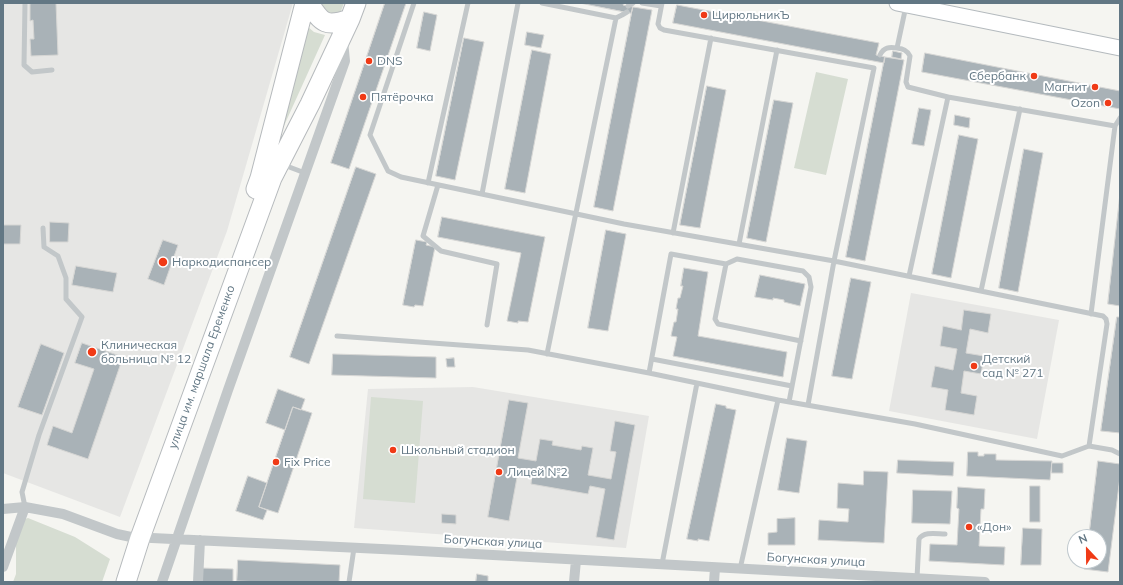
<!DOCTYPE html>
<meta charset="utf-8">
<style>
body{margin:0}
#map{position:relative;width:1123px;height:585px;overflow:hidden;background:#f5f5f1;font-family:Mulish,sans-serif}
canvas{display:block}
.frame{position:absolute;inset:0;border:4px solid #627784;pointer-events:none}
.north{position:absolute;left:1067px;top:529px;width:40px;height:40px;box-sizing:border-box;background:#fff;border:1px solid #c0c9ce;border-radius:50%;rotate:338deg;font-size:11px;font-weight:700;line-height:16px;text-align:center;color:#627784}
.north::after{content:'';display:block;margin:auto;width:14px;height:18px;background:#f03a16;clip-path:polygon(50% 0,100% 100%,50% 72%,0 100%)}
</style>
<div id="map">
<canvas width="1123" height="585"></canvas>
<div class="frame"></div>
<div class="north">N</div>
</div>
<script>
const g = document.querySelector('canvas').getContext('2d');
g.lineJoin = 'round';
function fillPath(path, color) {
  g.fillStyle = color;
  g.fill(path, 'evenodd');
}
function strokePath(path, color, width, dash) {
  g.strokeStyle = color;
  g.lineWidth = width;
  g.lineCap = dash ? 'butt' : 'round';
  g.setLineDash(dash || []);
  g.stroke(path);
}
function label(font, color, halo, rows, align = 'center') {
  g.font = font + ' Mulish,sans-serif';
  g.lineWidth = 4;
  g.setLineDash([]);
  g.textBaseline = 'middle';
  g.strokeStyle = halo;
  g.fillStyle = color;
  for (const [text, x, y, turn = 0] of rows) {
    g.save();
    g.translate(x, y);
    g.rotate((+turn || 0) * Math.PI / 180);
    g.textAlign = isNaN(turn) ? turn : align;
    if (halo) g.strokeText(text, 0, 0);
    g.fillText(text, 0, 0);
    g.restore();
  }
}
const built = new Path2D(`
 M 3,3 L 293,3 L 227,231 L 120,517 L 3,473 Z
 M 911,293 L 1059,320 L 1037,439 L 889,411 Z
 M 473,387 L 649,416 L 626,548 L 354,528 L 368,389 Z`);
const green = new Path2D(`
 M 318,3 L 344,3 L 341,11 L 334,14 L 325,13 Z
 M 308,27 L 314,32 L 325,35 L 283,128 L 279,126 Z
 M 816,72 L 848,79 L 826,175 L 794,168 Z
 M 371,397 L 423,401 L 415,503 L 363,499 Z
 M 28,518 L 75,537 L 110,559 L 102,582 L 13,582 L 16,574 L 16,522 Z`);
const building = new Path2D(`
 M 56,3 L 58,55 L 31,56 L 30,39 L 34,39 L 33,20 L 30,21 L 30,4 Z
 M 385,3 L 406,3 L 349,169 L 331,163 Z
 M 580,3 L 624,3 L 623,5 L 633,7 L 631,13 Z
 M 677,5 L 879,43 L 876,55 L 885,57 L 884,63 L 673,23 Z
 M 633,7 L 652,10 L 613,211 L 594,207 Z
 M 424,12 L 437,15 L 430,51 L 417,48 Z
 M 527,32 L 544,35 L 541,48 L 525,45 Z
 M 464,38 L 484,42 L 455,180 L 436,176 Z
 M 532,50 L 551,54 L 525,193 L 505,189 Z
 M 893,51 L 902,53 L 901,59 L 892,57 Z
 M 925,53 L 1120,91 L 1120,109 L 922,72 Z
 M 885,57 L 904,60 L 865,261 L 846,257 Z
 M 707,86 L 726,90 L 700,228 L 680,225 Z
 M 774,100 L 793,103 L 766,242 L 747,238 Z
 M 919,108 L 931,110 L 924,146 L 912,144 Z
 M 955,115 L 970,118 L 969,128 L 954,125 Z
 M 959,135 L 978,139 L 951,278 L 932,274 Z
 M 1024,149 L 1043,153 L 1018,292 L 999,288 Z
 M 356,167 L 376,174 L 309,364 L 290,357 Z
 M 1120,194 L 1120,306 L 1108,304 Z
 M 442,217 L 545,237 L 528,322 L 518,321 L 518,323 L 507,321 L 521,253 L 438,237 Z
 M 50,222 L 69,223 L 68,242 L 50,242 Z
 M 3,225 L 21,225 L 20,244 L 3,244 Z
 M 606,230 L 626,234 L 608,331 L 588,328 Z
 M 163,240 L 178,245 L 164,285 L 148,279 Z
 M 416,240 L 427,242 L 426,245 L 435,247 L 423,306 L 415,305 L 414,307 L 403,305 Z
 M 76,266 L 117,273 L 113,292 L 72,285 Z
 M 684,268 L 708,272 L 698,336 L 787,352 L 783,377 L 673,356 L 677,337 L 671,336 L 674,322 L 676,322 L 678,309 L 676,309 L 678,298 L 680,298 L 683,286 L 681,286 Z
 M 760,275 L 805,284 L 800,306 L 784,302 L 784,300 L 773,298 L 773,300 L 755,297 Z
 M 851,278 L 871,282 L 852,379 L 832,376 Z
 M 964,310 L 991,314 L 988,333 L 970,329 L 966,353 L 984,356 L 981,374 L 964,371 L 961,393 L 977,396 L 974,415 L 945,410 L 948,390 L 931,387 L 935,366 L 953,370 L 957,349 L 940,346 L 943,326 L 961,330 Z
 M 1117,317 L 1120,317 L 1120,433 L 1101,431 Z
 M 82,343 L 123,357 L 88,459 L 47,445 L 53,426 L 72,433 L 94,369 L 75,363 Z
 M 41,344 L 64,353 L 42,415 L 18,407 Z
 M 333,354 L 436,357 L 436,378 L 332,375 Z
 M 454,358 L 455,367 L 447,367 L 446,359 Z
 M 278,389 L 305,399 L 301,410 L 293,407 L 285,430 L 266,423 Z
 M 509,400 L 528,403 L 518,458 L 536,461 L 540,439 L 553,441 L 552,445 L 581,450 L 582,446 L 593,448 L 588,475 L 611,479 L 616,452 L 610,451 L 615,421 L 635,425 L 614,540 L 596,537 L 605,489 L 590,486 L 588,494 L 531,484 L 532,475 L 518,472 L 509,521 L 488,517 Z
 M 716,404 L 726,406 L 726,408 L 736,410 L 709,541 L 698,539 L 698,541 L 687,539 Z
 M 293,407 L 312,413 L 278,513 L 259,507 Z
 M 787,438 L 807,441 L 799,493 L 778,490 Z
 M 968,452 L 978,452 L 978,456 L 984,456 L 984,454 L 996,454 L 996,460 L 1052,461 L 1050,480 L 967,476 Z
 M 898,460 L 954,462 L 953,476 L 897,473 Z
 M 1098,461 L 1120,464 L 1120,477 L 1108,572 L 1084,569 L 1085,561 L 1099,561 L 1099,537 L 1089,537 Z
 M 1052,463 L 1063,463 L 1063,473 L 1052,473 Z
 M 864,471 L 888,472 L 884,543 L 818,540 L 819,520 L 848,522 L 849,509 L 837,508 L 838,483 L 863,485 Z
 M 248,476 L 267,483 L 259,507 L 267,510 L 263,520 L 236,511 Z
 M 1030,486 L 1040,486 L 1040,522 L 1030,522 Z
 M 958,487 L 985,489 L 984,509 L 981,509 L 979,546 L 1005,547 L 1004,565 L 929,561 L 930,544 L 957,545 L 959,509 L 957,508 Z
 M 913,490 L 952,491 L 950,524 L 912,523 Z
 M 442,514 L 456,515 L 456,524 L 442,523 Z
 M 795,518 L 795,545 L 768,545 L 768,533 L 777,532 L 777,519 Z
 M 1023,528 L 1042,529 L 1041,565 L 1021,565 Z
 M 238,560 L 340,565 L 339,582 L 262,582 L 237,581 Z
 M 200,568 L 233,569 L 233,582 L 199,582 Z
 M 477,574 L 488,576 L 488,582 L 476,582 Z`);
const lane = new Path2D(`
 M 25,3 L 24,65 L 32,72 L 52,70
 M 414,3 L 370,135 L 388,171 L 401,177 L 624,224 L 834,261 L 1103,316 L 1106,319 L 1107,324 L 1089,446
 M 542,3 L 616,18 L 547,354
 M 642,3 L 661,6
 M 662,3 L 658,24 L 660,28 L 664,30 L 874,68 L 834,261 L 808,405
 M 628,6 L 633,3
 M 906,6 L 897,48 C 903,49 907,50 910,56 L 906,82 L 908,87 L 948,97 L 909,276
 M 616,18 L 622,15 L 627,12
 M 880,55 C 884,47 889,47 897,48
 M 948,97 L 1115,126
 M 284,165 L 305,173
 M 428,183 L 468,3
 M 438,185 L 423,236 L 441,251 L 497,264 L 487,325
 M 482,194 L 518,3
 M 673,233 L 711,38
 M 739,244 L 777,50
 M 726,264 L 715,319 L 718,324 L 801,341
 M 981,291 L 1020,109
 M 1091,314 L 1115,126 L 1120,118
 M 337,336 L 528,350 L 649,373 L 778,400 L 915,424 L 1062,456 L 1089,446 L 1112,450 L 1120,454
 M 652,359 L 792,386
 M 649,373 L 671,254 L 726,264 L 737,259 L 803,271 L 809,277 L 811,287 L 789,402
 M 25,507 L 22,492 L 39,435 L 82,317 L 66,299 L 66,278 L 58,256 L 44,247 L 43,228
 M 662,564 L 697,383
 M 740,569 L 778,400
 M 917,578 L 919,539 C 924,531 937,534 945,534
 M 349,582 L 354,548`);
const street = new Path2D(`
 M 3,509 L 25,507 L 63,514 L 117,534 L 131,537 L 402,550 L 985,582
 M 3,567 L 25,507
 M 162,582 L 228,390 L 345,61 L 343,41
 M 198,582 L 200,540
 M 574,582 L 576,560
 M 714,582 L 715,568`);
const secondary = new Path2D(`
 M 897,3 L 1120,48`);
const highway = new Path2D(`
 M 309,3 C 322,24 326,27 350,19
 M 256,189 L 260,178 L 305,3
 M 126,582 L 140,538 L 272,178 L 310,104 L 350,19 L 356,3`);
const markers = [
 [704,15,4,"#f03a16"],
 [369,61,4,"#f03a16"],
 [1034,76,4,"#f03a16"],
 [1095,87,4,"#f03a16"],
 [363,97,4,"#f03a16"],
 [1108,103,4,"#f03a16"],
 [163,262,5,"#f03a16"],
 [92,352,5,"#f03a16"],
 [974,366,4,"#f03a16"],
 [393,450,4,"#f03a16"],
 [276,462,4,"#f03a16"],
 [499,472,4,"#f03a16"],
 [969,527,4,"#f03a16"]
];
const poiNames = [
 ["ЦирюльникЪ",712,15],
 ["DNS",377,61],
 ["Сбербанк",1026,76,"right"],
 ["Магнит",1087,87,"right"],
 ["Пятёрочка",371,97],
 ["Ozon",1100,103,"right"],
 ["Наркодиспансер",172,262],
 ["Клиническая",101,345],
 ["больница № 12",101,359],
 ["Детский",982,359],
 ["сад № 271",982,373],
 ["Школьный стадион",401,450],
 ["Fix Price",284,462],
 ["Лицей №2",507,472],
 ["«Дон»",977,527]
];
const streetNames = [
 ["улица им. маршала Еременко",202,367,-70],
 ["Богунская улица",493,542,3],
 ["Богунская улица",816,560,3]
];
fillPath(built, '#e6e6e4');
fillPath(green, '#d6ddd2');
fillPath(building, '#a9b2b7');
strokePath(building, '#d6d6d4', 1);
strokePath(secondary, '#b4babe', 17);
strokePath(highway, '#b6babd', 21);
strokePath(lane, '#c2c7c9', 5);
strokePath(street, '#c2c7c9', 10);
strokePath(secondary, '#fff', 15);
strokePath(highway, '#fff', 19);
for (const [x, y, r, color] of markers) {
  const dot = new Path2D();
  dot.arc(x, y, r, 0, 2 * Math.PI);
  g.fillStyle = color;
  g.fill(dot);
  strokePath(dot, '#fff', 1.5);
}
label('12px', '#627784', '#fff', poiNames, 'left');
label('12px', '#627784', '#fff', streetNames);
</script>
